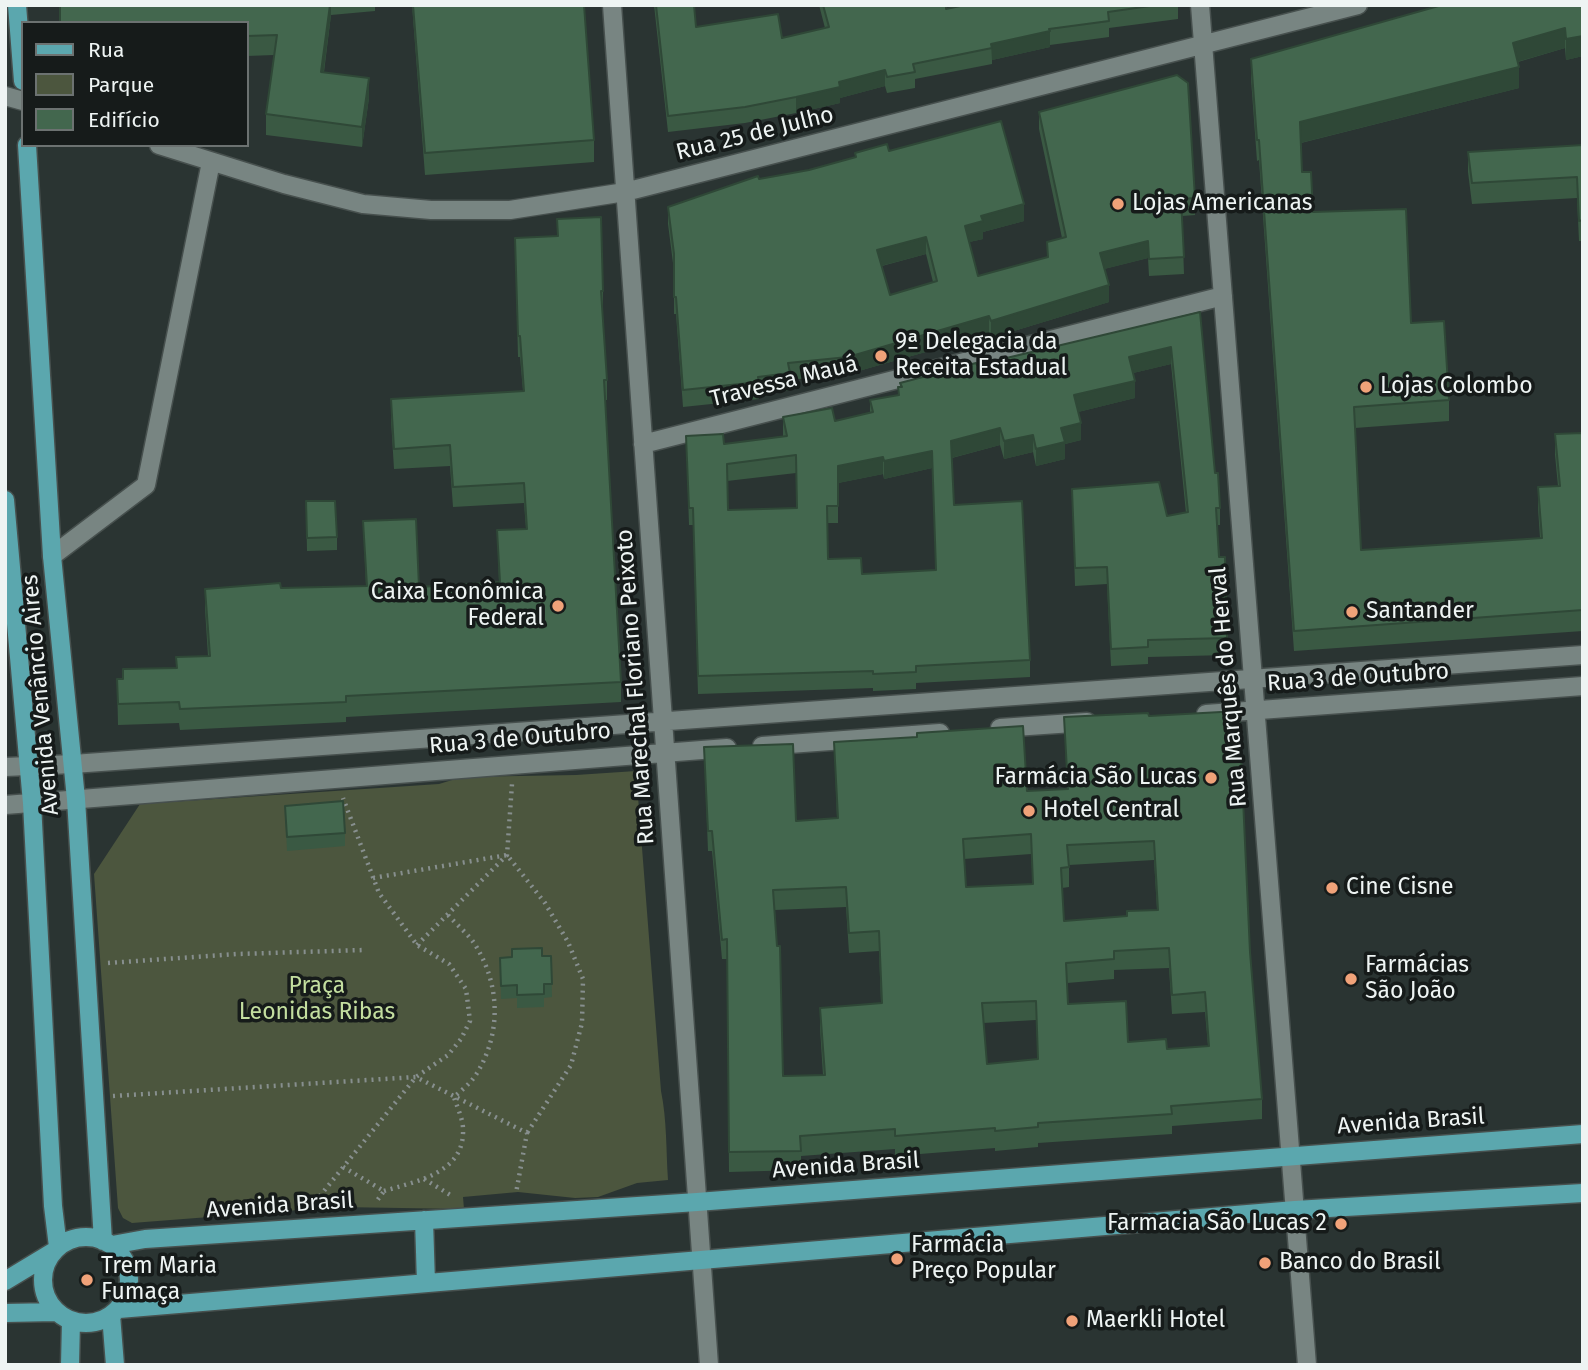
<!DOCTYPE html>
<meta charset="utf-8">
<style>
body{margin:0}
#map{position:relative;width:1588px;height:1370px;overflow:hidden;background:#2a3432;font-family:"Fira Sans",sans-serif}
canvas{display:block}
.frame{position:absolute;inset:0;border:7px solid #eef4f3;pointer-events:none}
.legend{position:absolute;left:21px;top:21px;width:228px;height:126px;box-sizing:border-box;background:#161b1a;border:2px solid #6c7271;margin:0;padding:9px 12px;list-style:none;font-size:21px;color:#eef4f3}
.legend li{display:flex;align-items:center;gap:14px;height:35px}
.legend b{width:35px;border:2px solid #6c7271}
</style>
<div id="map">
<canvas width="1588" height="1370"></canvas>
<div class="frame"></div>
<ul class="legend">
<li><b style="height:9px;background:#5ba7ae"></b>Rua</li>
<li><b style="height:19px;background:#4c563e"></b>Parque</li>
<li><b style="height:19px;background:#43674e"></b>Edifício</li>
</ul>
</div>
<script>
const g = document.querySelector('canvas').getContext('2d');
g.lineJoin = 'round';
function fillPath(path, color) {
  g.fillStyle = color;
  g.fill(path, 'evenodd');
}
function strokePath(path, color, width, dash) {
  g.strokeStyle = color;
  g.lineWidth = width;
  g.lineCap = dash ? 'butt' : 'round';
  g.setLineDash(dash || []);
  g.stroke(path);
}
function label(font, color, halo, rows, align = 'center') {
  g.font = font + ' "Fira Sans",sans-serif';
  g.lineWidth = 7;
  g.setLineDash([]);
  g.textBaseline = 'middle';
  g.strokeStyle = halo;
  g.fillStyle = color;
  for (const [text, x, y, turn = 0] of rows) {
    g.save();
    g.translate(x, y);
    g.rotate((+turn || 0) * Math.PI / 180);
    g.textAlign = isNaN(turn) ? turn : align;
    if (halo) g.strokeText(text, 0, 0);
    g.fillText(text, 0, 0);
    g.restore();
  }
}
const green = new Path2D(`
 M 636,771 L 661,1091 C 667,1120 666,1150 668,1180 L 637,1183 L 598,1197 L 575,1198 L 518,1192 L 463,1197 L 464,1209 L 338,1207 L 132,1223 L 123,1218 L 118,1208 L 94,874 L 140,804 L 439,784 L 462,777 L 576,775 Z`);
const path = new Path2D(`
 M 373,878 L 507,855 L 545,903 L 568,942 L 583,979 L 582,1023 L 571,1065 L 527,1133
 M 417,945 L 507,855 L 512,784
 M 108,963 L 237,954 L 364,950
 M 113,1096 L 416,1077 L 527,1133 L 516,1193
 M 343,1167 L 384,1191 L 376,1202
 M 424,1179 L 452,1196
 M 384,1191 C 417,1181 465,1173 463,1129 C 463,1119 457,1107 454,1097 C 462,1090 472,1082 477,1073 C 502,1032 500,983 474,943 C 467,933 456,924 448,915
 M 311,1207 L 416,1077 L 448,1055 L 461,1039 L 470,1021 L 466,989 L 449,964 L 417,945 L 379,893 L 343,798`);
const minor = new Path2D(`
 M 612,5 L 709,1365
 M 1200,5 L 1307,1365
 M 5,96 L 23,101
 M 159,145 L 284,184 L 363,204 L 431,210 L 510,210 L 625,192 L 1358,5
 M 643,444 L 1223,296
 M 52,556 L 146,485 L 211,162
 M 1206,714 L 1583,686
 M 1000,728 L 1087,722
 M 762,746 L 940,733
 M 5,767 L 73,764 L 1583,655
 M 5,805 L 727,748`);
const major = new Path2D(`
 M 17,5 L 23,81
 M 27,145 L 52,556 L 76,799 L 103,1241
 M 5,500 L 32,803 L 53,1206 L 58,1247
 M 424,1220 L 426,1283
 M43 1280a43 43 0 1 1 86 0a43 43 0 1 1-86 0Z
 M 112,1245 L 145,1239 L 697,1202 L 1583,1134
 M 5,1281 L 53,1252
 M 119,1309 L 1295,1210 L 1583,1193
 M 5,1313 L 56,1312
 M 111,1315 L 115,1365
 M 70,1365 L 71,1321`);
const wall = new Path2D(`
 M 60,5 L 375,5 L 375,11 L 331,15 L 324,72 L 369,98 L 362,147 L 266,135 L 266,114 L 274,55 L 247,56 L 247,23 Z
 M 412,5 L 584,5 L 594,140 L 594,162 L 425,175 Z
 M 654,5 L 694,5 L 696,27 L 782,38 L 825,28 L 819,5 L 946,5 L 946,9 L 965,5 L 1178,5 L 1178,19 L 1109,28 L 1109,37 L 1050,45 L 1050,47 L 992,60 L 992,64 L 915,79 L 915,88 L 887,93 L 885,86 L 840,98 L 840,103 L 796,113 L 745,123 L 668,132 Z
 M 1583,5 L 1583,56 L 1566,60 L 1565,48 L 1518,62 L 1519,88 L 1301,143 L 1302,172 L 1313,212 L 1411,323 L 1449,400 L 1449,421 L 1355,428 L 1361,550 L 1540,538 L 1538,508 L 1538,487 L 1558,486 L 1555,455 L 1555,434 L 1583,433 L 1583,631 L 1294,651 L 1259,160 L 1257,161 L 1251,79 L 1251,59 Z
 M 1039,112 L 1195,198 L 1195,215 L 1182,216 L 1184,274 L 1149,276 L 1148,258 L 1104,269 L 1109,302 L 991,338 L 989,334 L 848,374 L 790,380 L 790,390 L 759,394 L 759,399 L 683,407 L 676,314 L 674,314 L 674,271 L 668,224 L 668,207 L 759,179 L 809,170 L 855,157 L 855,153 L 889,151 L 1024,221 L 983,232 L 983,239 L 969,242 L 978,276 L 1047,257 L 1047,242 L 1062,238 L 1039,129 ZM 926,254 L 933,282 L 890,295 L 882,266 Z
 M 1583,145 L 1583,241 L 1579,241 L 1577,198 L 1472,204 L 1468,172 L 1468,152 Z
 M 557,219 L 603,291 L 603,311 L 602,311 L 607,380 L 607,400 L 605,400 L 621,682 L 621,702 L 346,717 L 346,722 L 180,730 L 179,723 L 118,725 L 117,679 L 176,668 L 176,657 L 208,656 L 205,609 L 205,589 L 366,586 L 363,521 L 419,587 L 499,582 L 497,530 L 526,529 L 524,503 L 453,507 L 450,466 L 394,469 L 391,420 L 391,399 L 523,391 L 520,357 L 518,357 L 515,238 L 557,236 Z
 M 1200,312 L 1215,473 L 1220,508 L 1220,525 L 1217,525 L 1227,638 L 1227,655 L 1148,657 L 1148,664 L 1111,666 L 1107,584 L 1075,586 L 1072,489 L 1167,516 L 1186,513 L 1171,364 L 1133,373 L 1135,398 L 1078,412 L 1081,440 L 1065,444 L 1065,459 L 1036,466 L 1033,452 L 1004,459 L 1000,445 L 952,458 L 954,505 L 1030,660 L 1030,677 L 916,683 L 916,689 L 873,691 L 873,688 L 698,694 L 693,525 L 689,525 L 686,436 L 724,444 L 783,436 L 783,417 L 835,421 L 870,413 L 870,400 L 898,395 L 898,387 L 900,387 L 900,383 ZM 932,468 L 936,570 L 862,574 L 828,559 L 828,523 L 838,523 L 838,483 L 883,474 L 884,479 ZM 796,473 L 797,508 L 728,510 L 727,481 Z
 M 306,501 L 337,537 L 337,550 L 307,551 Z
 M 1149,716 L 1250,952 L 1262,1099 L 1262,1119 L 1172,1126 L 1172,1134 L 1038,1143 L 1038,1147 L 995,1151 L 995,1148 L 895,1156 L 895,1149 L 801,1156 L 801,1170 L 729,1172 L 727,959 L 722,959 L 712,851 L 708,851 L 704,747 L 796,821 L 837,819 L 834,742 L 1027,791 L 1067,789 L 1064,717 ZM 1031,854 L 1033,884 L 966,887 L 964,859 ZM 1154,860 L 1157,910 L 1127,916 L 1064,921 L 1062,888 L 1069,887 L 1069,865 ZM 846,907 L 849,953 L 879,951 L 881,1003 L 820,1008 L 820,1028 L 823,1075 L 783,1076 L 775,910 ZM 1169,968 L 1172,1014 L 1205,1012 L 1208,1046 L 1167,1049 L 1128,1042 L 1068,1004 L 1067,983 L 1114,979 L 1114,970 ZM 1036,1020 L 1038,1059 L 987,1064 L 983,1023 Z
 M 285,806 L 345,833 L 345,846 L 287,851 Z
 M 551,956 L 552,997 L 544,998 L 544,1007 L 517,1008 L 517,998 L 501,999 L 500,958 Z`);
const shadedWall = new Path2D(`
 M 330,5 L 331,5 L 331,15 L 321,92 L 321,72 Z
 M 1565,28 L 1565,48 L 1513,63 L 1513,43 Z
 M 1050,31 L 1050,47 L 992,60 L 991,44 Z
 M 1583,36 L 1583,56 L 1566,60 L 1566,39 Z
 M 1519,67 L 1519,88 L 1300,143 L 1300,122 Z
 M 885,70 L 885,86 L 840,98 L 840,103 L 796,113 L 796,97 L 839,82 Z
 M 369,78 L 369,98 L 362,147 L 362,127 Z
 M 1024,204 L 1024,221 L 983,232 L 983,239 L 965,243 L 965,226 L 981,216 Z
 M 926,237 L 926,254 L 877,267 L 877,250 Z
 M 1148,241 L 1148,258 L 1100,270 L 1100,253 Z
 M 1109,285 L 1109,302 L 991,338 L 991,321 Z
 M 989,316 L 989,334 L 848,374 L 848,357 Z
 M 1171,347 L 1171,364 L 1129,374 L 1129,357 Z
 M 1135,381 L 1135,398 L 1074,413 L 1074,395 Z
 M 1081,423 L 1081,440 L 1065,444 L 1065,459 L 1036,466 L 1036,449 L 1061,428 Z
 M 1000,428 L 1000,445 L 951,458 L 951,441 Z
 M 1033,435 L 1033,452 L 1004,459 L 1004,441 Z
 M 932,451 L 932,468 L 884,479 L 884,461 Z
 M 883,457 L 883,474 L 838,483 L 838,466 Z`);
const building = new Path2D(`
 M 60,5 L 330,5 L 321,72 L 369,78 L 362,127 L 266,114 L 277,35 L 247,36 L 247,23 L 60,23 Z
 M 413,5 L 584,5 L 594,140 L 425,153 Z
 M 656,5 L 694,5 L 696,27 L 778,14 L 782,38 L 829,27 L 823,5 L 946,5 L 946,9 L 965,5 L 1157,5 L 1108,12 L 1109,21 L 1049,29 L 1050,31 L 991,44 L 992,48 L 913,64 L 915,72 L 887,77 L 885,70 L 839,82 L 840,87 L 796,97 L 745,107 L 668,116 Z
 M 1442,5 L 1583,5 L 1583,36 L 1566,39 L 1565,28 L 1513,43 L 1519,67 L 1300,122 L 1302,172 L 1311,172 L 1313,212 L 1406,209 L 1411,323 L 1444,321 L 1449,400 L 1354,407 L 1361,550 L 1542,538 L 1538,487 L 1560,486 L 1555,434 L 1583,433 L 1583,610 L 1294,631 L 1259,140 L 1257,140 L 1251,59 Z
 M 1177,75 L 1188,83 L 1195,198 L 1181,199 L 1184,257 L 1149,259 L 1148,241 L 1100,253 L 1109,285 L 991,321 L 989,316 L 848,357 L 788,363 L 790,373 L 758,377 L 759,382 L 683,390 L 676,297 L 674,297 L 674,254 L 668,207 L 758,176 L 759,179 L 809,170 L 856,157 L 855,153 L 887,144 L 889,151 L 1001,121 L 1024,204 L 981,216 L 983,221 L 965,226 L 978,276 L 1048,257 L 1047,242 L 1066,237 L 1039,112 ZM 926,237 L 937,281 L 890,295 L 877,250 Z
 M 1583,145 L 1583,220 L 1579,221 L 1577,177 L 1472,183 L 1468,152 Z
 M 601,217 L 603,291 L 601,291 L 607,380 L 604,380 L 621,682 L 346,696 L 346,702 L 180,709 L 179,702 L 118,704 L 117,679 L 123,679 L 123,669 L 177,668 L 176,657 L 210,656 L 205,589 L 280,583 L 281,588 L 367,586 L 363,521 L 416,519 L 419,587 L 500,582 L 497,530 L 527,529 L 524,483 L 453,487 L 450,445 L 394,449 L 391,399 L 524,391 L 520,336 L 518,336 L 515,238 L 558,236 L 557,219 Z
 M 1200,312 L 1215,473 L 1218,473 L 1220,508 L 1216,508 L 1219,557 L 1225,557 L 1227,638 L 1148,640 L 1148,647 L 1111,649 L 1107,567 L 1075,568 L 1072,489 L 1159,482 L 1167,516 L 1188,512 L 1171,347 L 1129,357 L 1135,381 L 1074,395 L 1081,423 L 1061,428 L 1065,442 L 1036,449 L 1033,435 L 1004,441 L 1000,428 L 951,441 L 954,505 L 1022,501 L 1030,660 L 916,666 L 916,672 L 873,674 L 873,671 L 698,676 L 693,508 L 689,508 L 686,436 L 723,434 L 724,444 L 787,436 L 783,417 L 832,408 L 835,421 L 873,412 L 870,400 L 899,395 L 898,387 L 902,387 L 900,383 L 976,363 L 977,365 ZM 932,451 L 936,570 L 862,574 L 861,558 L 828,559 L 827,506 L 838,506 L 838,466 L 883,457 L 884,461 ZM 796,455 L 797,508 L 728,510 L 727,464 Z
 M 306,501 L 335,501 L 337,537 L 307,538 Z
 M 1239,711 L 1250,952 L 1262,1099 L 1171,1106 L 1172,1114 L 1038,1123 L 1038,1127 L 995,1131 L 995,1128 L 895,1136 L 895,1129 L 800,1136 L 801,1151 L 729,1152 L 727,939 L 722,940 L 712,831 L 708,831 L 704,747 L 793,744 L 796,821 L 838,818 L 834,742 L 917,737 L 917,733 L 1023,726 L 1027,791 L 1068,789 L 1064,717 L 1148,713 L 1149,716 ZM 1031,834 L 1033,884 L 966,887 L 963,839 ZM 1154,841 L 1158,910 L 1127,911 L 1127,916 L 1064,921 L 1061,868 L 1069,867 L 1067,845 ZM 846,887 L 849,933 L 879,931 L 882,1003 L 820,1008 L 825,1075 L 783,1076 L 780,946 L 777,946 L 773,890 ZM 1169,948 L 1172,995 L 1205,992 L 1209,1046 L 1167,1049 L 1166,1039 L 1128,1042 L 1126,1001 L 1068,1004 L 1066,963 L 1114,959 L 1114,951 ZM 1036,1001 L 1038,1059 L 987,1064 L 982,1003 Z
 M 343,801 L 345,833 L 287,837 L 285,806 Z
 M 542,948 L 542,956 L 551,956 L 552,984 L 544,984 L 544,994 L 517,995 L 517,985 L 501,986 L 500,958 L 512,957 L 512,949 Z`);
const markers = [
 [1118,204,7,"#f0a279"],
 [881,356,7,"#f0a279"],
 [1366,387,7,"#f0a279"],
 [558,606,7,"#f0a279"],
 [1352,612,7,"#f0a279"],
 [1211,778,7,"#f0a279"],
 [1029,811,7,"#f0a279"],
 [1332,888,7,"#f0a279"],
 [1351,979,7,"#f0a279"],
 [1341,1224,7,"#f0a279"],
 [897,1259,7,"#f0a279"],
 [1265,1263,7,"#f0a279"],
 [87,1280,7,"#f0a279"],
 [1072,1321,7,"#f0a279"]
];
const streetNames = [
 ["Rua 25 de Julho",755,134,-14],
 ["Travessa Mauá",784,382,-14],
 ["Rua 3 de Outubro",1358,678,-4],
 ["Rua Marechal Floriano Peixoto",636,687,-94],
 ["Rua Marquês do Herval",1229,687,-95],
 ["Avenida Venâncio Aires",41,695,-95],
 ["Rua 3 de Outubro",520,739,-5],
 ["Avenida Brasil",1411,1122,-4],
 ["Avenida Brasil",846,1166,-4],
 ["Avenida Brasil",280,1206,-4]
];
const poiNames = [
 ["Lojas Americanas",1132,204],
 ["9ª Delegacia da",895,343],
 ["Receita Estadual",895,369],
 ["Lojas Colombo",1380,387],
 ["Caixa Econômica",544,593,"right"],
 ["Federal",544,619,"right"],
 ["Santander",1366,612],
 ["Farmácia São Lucas",1197,778,"right"],
 ["Hotel Central",1043,811],
 ["Cine Cisne",1346,888],
 ["Farmácias",1365,966],
 ["São João",1365,992],
 ["Farmacia São Lucas 2",1327,1224,"right"],
 ["Farmácia",911,1246],
 ["Preço Popular",911,1272],
 ["Banco do Brasil",1279,1263],
 ["Trem Maria",101,1267],
 ["Fumaça",101,1293],
 ["Maerkli Hotel",1086,1321]
];
const parkNames = [
 ["Praça",317,987],
 ["Leonidas Ribas",317,1013]
];
fillPath(green, '#4c563e');
strokePath(minor, '#47504e', 21);
strokePath(major, '#47504e', 21);
strokePath(path, '#878f8e', 4.5, [2, 5]);
strokePath(minor, '#788582', 18);
strokePath(major, '#5ba7ae', 18);
fillPath(wall, '#3a5943');
fillPath(shadedWall, '#2f4837');
fillPath(building, '#43674e');
strokePath(building, '#2f4837', 2);
for (const [x, y, r, color] of markers) {
  const dot = new Path2D();
  dot.arc(x, y, r, 0, 2 * Math.PI);
  g.fillStyle = color;
  g.fill(dot);
  strokePath(dot, '#161b1a', 2.5);
}
label('23px', '#eef4f3', '#161b1a', streetNames);
label('23px', '#eef4f3', '#161b1a', poiNames, 'left');
label('23px', '#c3de9f', '#161b1a', parkNames);
</script>
